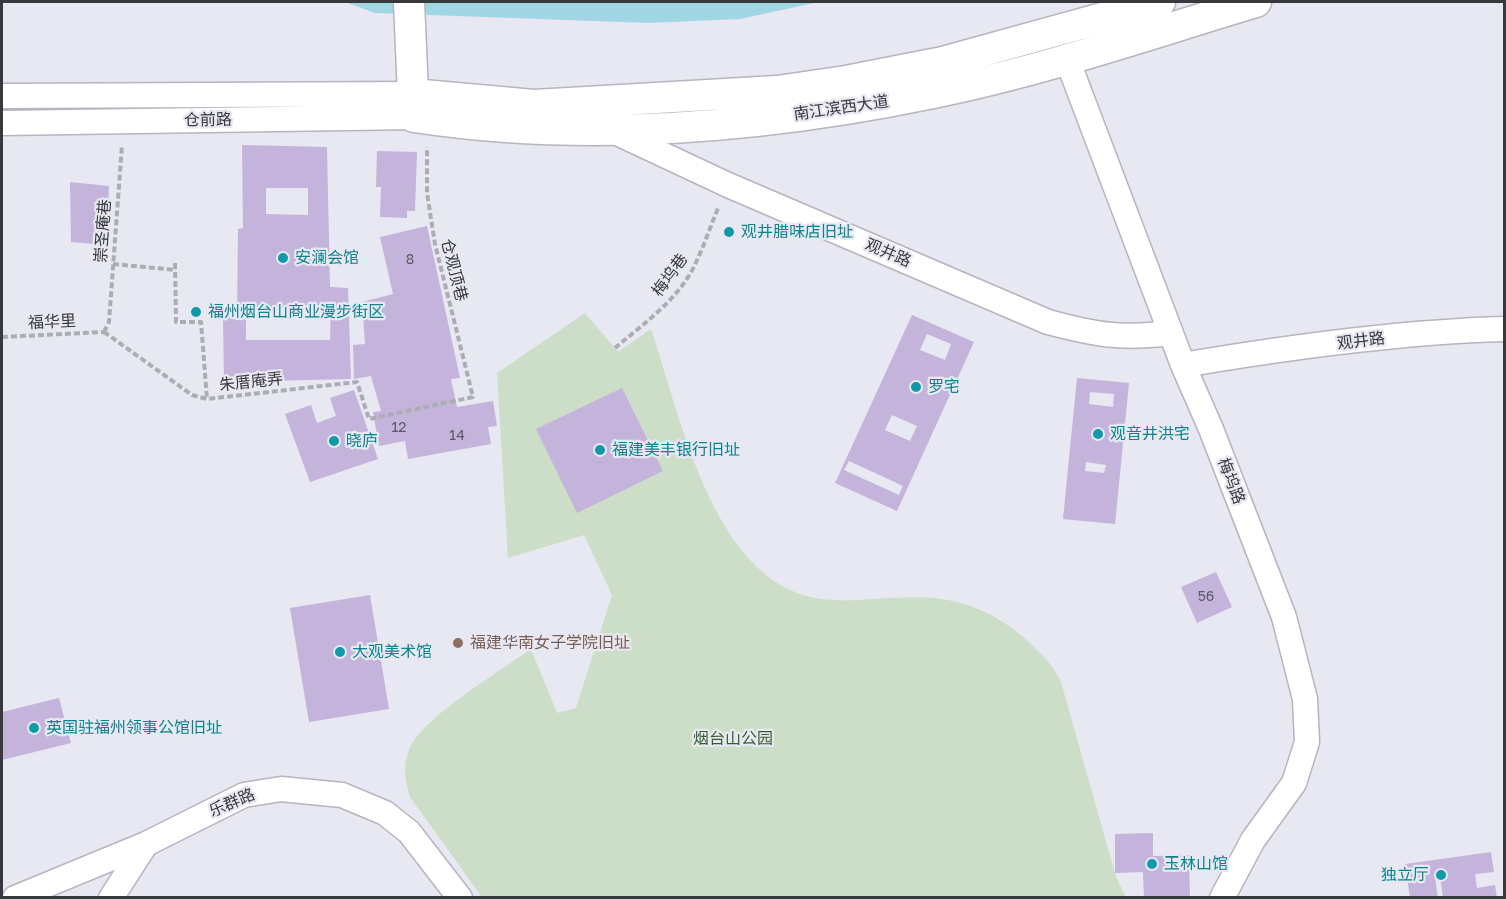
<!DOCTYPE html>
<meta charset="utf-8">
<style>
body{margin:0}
#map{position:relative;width:1506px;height:899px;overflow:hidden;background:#e7e8f1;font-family:"Golos Text",sans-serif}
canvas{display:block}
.frame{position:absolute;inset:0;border:3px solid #38393c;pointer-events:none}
</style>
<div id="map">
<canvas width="1506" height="899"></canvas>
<div class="frame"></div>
</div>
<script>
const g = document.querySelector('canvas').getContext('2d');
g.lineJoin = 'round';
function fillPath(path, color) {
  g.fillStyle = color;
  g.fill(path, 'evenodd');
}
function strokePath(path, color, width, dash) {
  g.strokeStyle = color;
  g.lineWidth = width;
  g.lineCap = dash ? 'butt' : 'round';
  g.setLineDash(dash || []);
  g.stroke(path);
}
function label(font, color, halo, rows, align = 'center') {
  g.font = font + ' "Golos Text","Noto Sans SC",sans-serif';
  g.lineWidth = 4.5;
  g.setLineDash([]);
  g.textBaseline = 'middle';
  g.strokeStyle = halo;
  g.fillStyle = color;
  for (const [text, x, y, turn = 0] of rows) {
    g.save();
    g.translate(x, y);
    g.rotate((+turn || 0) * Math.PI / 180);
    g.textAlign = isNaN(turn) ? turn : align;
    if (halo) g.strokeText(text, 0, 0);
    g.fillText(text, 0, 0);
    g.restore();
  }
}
const green = new Path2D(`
 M 585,313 L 618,352 L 651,329 C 676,404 697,503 752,562 C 811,624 870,590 941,599 C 972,603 1000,617 1023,637 C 1038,650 1052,663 1061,682 L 1116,877 L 1126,897 L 482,897 L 410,797 C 405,780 402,765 410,748 C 423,717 502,670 531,649 L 557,713 L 576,708 L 612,595 L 584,535 L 508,558 L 497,373 Z`);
const water = new Path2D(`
 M 345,2 L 819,2 L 740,19 L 648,23 L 375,13 Z`);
const building = new Path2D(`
 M 242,145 L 327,147 L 330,287 L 348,288 L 351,379 L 224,382 L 223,317 L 237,316 L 238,229 L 243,228 ZM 266,188 L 308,188 L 308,215 L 266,214 ZM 246,308 L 331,308 L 330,340 L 246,340 Z
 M 377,151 L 417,152 L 415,211 L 407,211 L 407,218 L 380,217 L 381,187 L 376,187 Z
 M 70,182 L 109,186 L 106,245 L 71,242 Z
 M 427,226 L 460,378 L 451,379 L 457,407 L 493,401 L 497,426 L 488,427 L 491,444 L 408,459 L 405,441 L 379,446 L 373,412 L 381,411 L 371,376 L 354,379 L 353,345 L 365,344 L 362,302 L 393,294 L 380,237 Z
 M 912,315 L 974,342 L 897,511 L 835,483 ZM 927,334 L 951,344 L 945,360 L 920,350 ZM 892,415 L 917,426 L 910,441 L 885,430 ZM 849,461 L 903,486 L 899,495 L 844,470 Z
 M 1077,378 L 1129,383 L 1115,524 L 1063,519 ZM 1090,392 L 1114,394 L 1113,407 L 1089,404 ZM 1086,462 L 1106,465 L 1104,473 L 1085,471 Z
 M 622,388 L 663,471 L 577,513 L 536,429 Z
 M 354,390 L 378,459 L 310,482 L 285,414 L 311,405 L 317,423 L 336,416 L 330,398 Z
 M 1216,572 L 1232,607 L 1197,623 L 1181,587 Z
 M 370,595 L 389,709 L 309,722 L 290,608 Z
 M 59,698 L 71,743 L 2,760 L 2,712 Z
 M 1153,833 L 1153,856 L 1189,855 L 1190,898 L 1144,898 L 1143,872 L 1115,873 L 1115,834 Z
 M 1491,852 L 1494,872 L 1475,874 L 1477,888 L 1495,885 L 1497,898 L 1443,898 L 1440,876 L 1435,877 L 1438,898 L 1410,898 L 1405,864 Z`);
const path = new Path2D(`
 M 175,263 L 176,322 L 201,322 L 207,399
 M 113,264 L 176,270
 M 104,332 L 192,395 L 207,399 L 357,382 L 369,419 L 473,397 L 435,244 L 427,193 L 427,147
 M 104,332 L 109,322 L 122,145
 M 2,337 L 104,332
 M 615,348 C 641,326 672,304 690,274 C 702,253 709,229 719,206`);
const minor = new Path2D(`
 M 1067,59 L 1183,365 L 1211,429 L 1284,617 L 1305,699 L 1307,742 L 1294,783 L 1253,840 L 1222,898
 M 2,96 L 412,94
 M 2,123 L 414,117
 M 615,132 L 728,185 L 1048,322 C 1097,335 1119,339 1171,333
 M 1183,365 C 1289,347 1397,332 1504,329
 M 15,898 L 146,844 L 244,795 L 281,789 L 342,795 L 385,813 L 409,832 L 460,898
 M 111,898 L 146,844`);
const major = new Path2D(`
 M 409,2 L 414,117 C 586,143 763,128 933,93 C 1042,71 1149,34 1256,2
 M 412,94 L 534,105 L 777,91 L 846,81 L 943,62 L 1160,2`);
const markers = [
 [729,232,6,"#0f9aa8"],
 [283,258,6,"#0f9aa8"],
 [196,312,6,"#0f9aa8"],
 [916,387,6,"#0f9aa8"],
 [1098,434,6,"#0f9aa8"],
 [334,441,6,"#0f9aa8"],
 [600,450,6,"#0f9aa8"],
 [458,643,6,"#8d6e63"],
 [340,652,6,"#0f9aa8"],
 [34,728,6,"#0f9aa8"],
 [1152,864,6,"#0f9aa8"],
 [1441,875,6,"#0f9aa8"]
];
const numberNames = [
 ["8",410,260],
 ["12",399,428],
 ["14",457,436],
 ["56",1206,597]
];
const streetNames = [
 ["南江滨西大道",841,108,-8],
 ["仓前路",208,120,-1],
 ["崇圣庵巷",103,231,-86],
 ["观井路",888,253,23],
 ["仓观顶巷",454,270,76],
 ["梅坞巷",670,275,-54],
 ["福华里",52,322,-3],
 ["观井路",1361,341,-7],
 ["朱厝庵弄",251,382,-6],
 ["梅坞路",1231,481,69],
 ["乐群路",232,803,-23]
];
const cultureNames = [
 ["观井腊味店旧址",741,232],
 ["安澜会馆",295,258],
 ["福州烟台山商业漫步街区",208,312],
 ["罗宅",928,387],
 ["观音井洪宅",1110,434],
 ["晓庐",346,441],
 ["福建美丰银行旧址",612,450],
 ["大观美术馆",352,652],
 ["英国驻福州领事公馆旧址",46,728],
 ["玉林山馆",1164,864],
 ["独立厅",1429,875,"right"]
];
const educationNames = [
 ["福建华南女子学院旧址",470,643]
];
const parkNames = [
 ["烟台山公园",733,739]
];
fillPath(green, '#ccdec7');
fillPath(water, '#a1d6e5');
fillPath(building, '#c4b3db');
strokePath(minor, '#b4b5be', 27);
strokePath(major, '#b4b5be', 33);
strokePath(path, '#acadb4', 4, [6, 3]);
strokePath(minor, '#fff', 24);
strokePath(major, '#fff', 30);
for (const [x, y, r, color] of markers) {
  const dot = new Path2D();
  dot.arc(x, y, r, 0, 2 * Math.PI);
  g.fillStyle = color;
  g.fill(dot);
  strokePath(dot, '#e7e8f1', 2);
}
label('14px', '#5b5864', null, numberNames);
label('16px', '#38393c', '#e7e8f1', streetNames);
label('16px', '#0d838f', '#e7e8f1', cultureNames, 'left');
label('16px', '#785e54', '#e7e8f1', educationNames, 'left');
label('16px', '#38602f', '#e7e8f1', parkNames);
</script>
